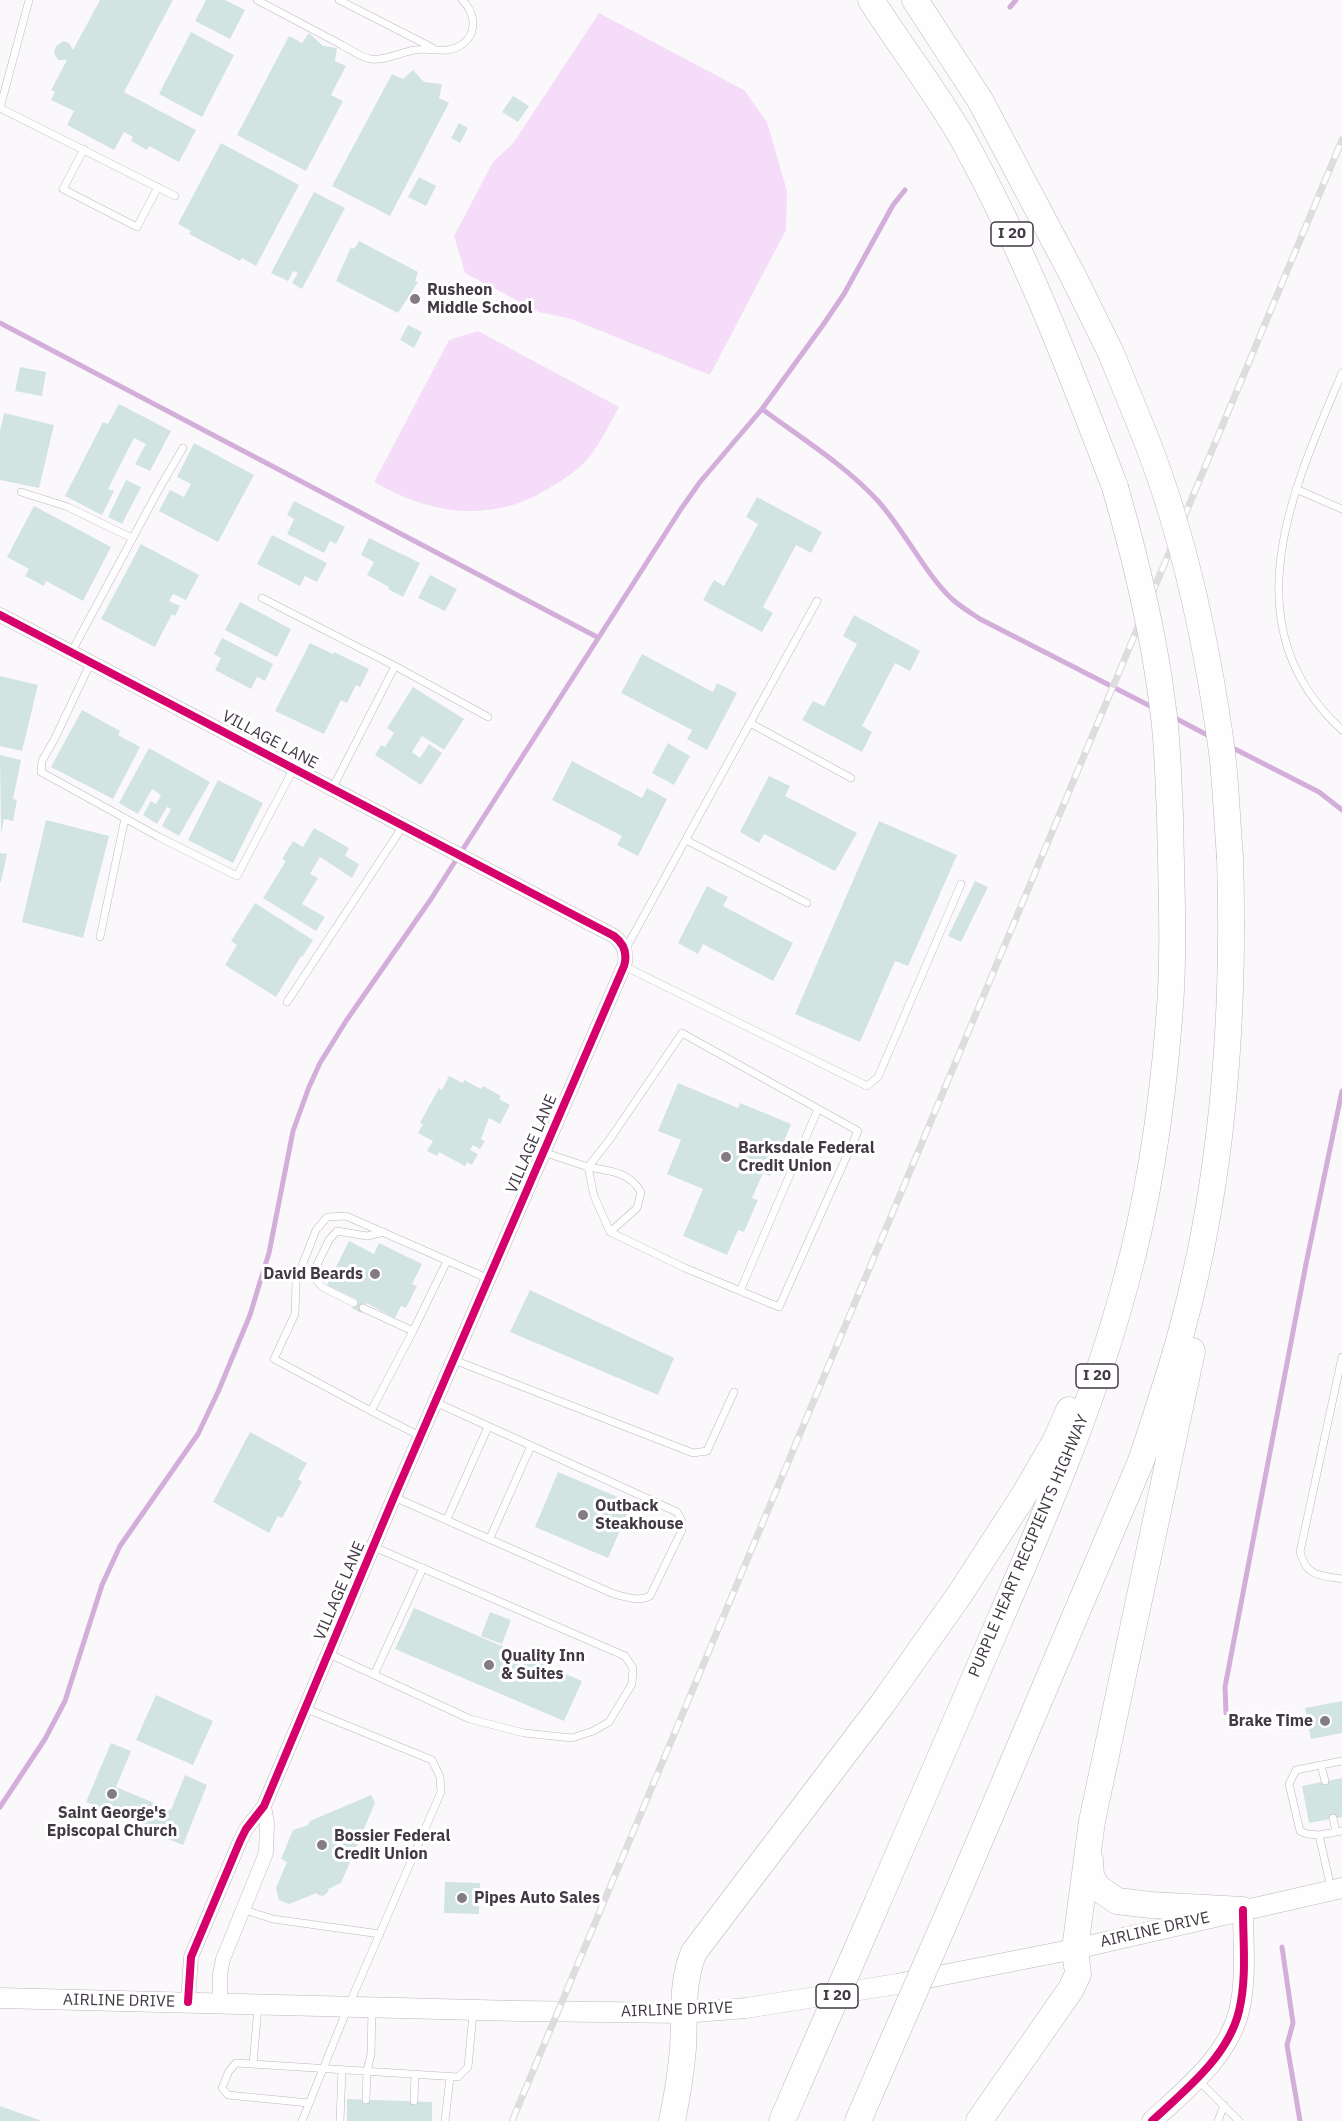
<!DOCTYPE html>
<style>
body{margin:0}
canvas{display:block;background:#fbf8fb}
</style>
<canvas width="1342" height="2121"></canvas>
<script>
const g = document.querySelector('canvas').getContext('2d');
g.lineJoin = 'round';
function fillPath(path, color) {
  g.fillStyle = color;
  g.fill(path, 'evenodd');
}
function strokePath(path, color, width, dash) {
  g.strokeStyle = color;
  g.lineWidth = width;
  g.lineCap = dash ? 'butt' : 'round';
  g.setLineDash(dash || []);
  g.stroke(path);
}
function label(font, color, halo, rows, align = 'center') {
  g.font = font + ' "IBM Plex Sans",sans-serif';
  g.lineWidth = 6;
  g.setLineDash([]);
  g.textBaseline = 'middle';
  g.strokeStyle = halo;
  g.fillStyle = color;
  for (const [text, x, y, turn = 0] of rows) {
    g.save();
    g.translate(x, y);
    g.rotate((+turn || 0) * Math.PI / 180);
    g.textAlign = isNaN(turn) ? turn : align;
    if (halo) g.strokeText(text, 0, 0);
    g.fillText(text, 0, 0);
    g.restore();
  }
}
const green = new Path2D(`
 M 599,13 L 744,90 L 767,122 L 787,191 L 786,230 L 710,375 L 571,319 L 539,312 L 465,273 L 454,236 L 493,162 L 514,142 Z
 M 478,331 L 619,407 C 610,423 602,440 591,455 C 582,467 569,476 556,484 C 496,524 435,517 374,482 L 449,340 Z`);
const stream = new Path2D(`
 M 1010,7 L 1016,0
 M 0,323 L 597,637
 M 762,409 C 801,438 845,465 878,501 C 905,531 925,574 953,600 C 961,607 971,613 980,619 L 1154,708
 M 1173,717 L 1213,738
 M 1229,746 L 1319,792 L 1342,810
 M 1226,1713 L 1225,1687 L 1306,1264 L 1342,1091
 M 0,1807 L 45,1739 L 65,1701 L 102,1585 L 120,1546 L 198,1434 L 218,1392 L 250,1315 L 260,1282 L 269,1253 L 293,1131 L 309,1087 L 320,1063 L 346,1021 L 431,899 L 681,509 L 700,482 L 762,409 L 823,325 L 844,294 L 893,205 L 905,190
 M 1282,1947 L 1293,2023 L 1287,2045 L 1300,2121`);
const building = new Path2D(`
 M 100,0 L 173,0 L 124,92 L 196,130 L 179,162 L 149,146 L 147,150 L 131,141 L 133,137 L 124,132 L 114,150 L 67,125 L 74,111 L 51,100 L 55,92 L 51,90 L 67,60 L 59,60 L 56,57 L 54,52 L 56,46 L 63,41 L 69,43 L 73,50 Z
 M 206,0 L 225,0 L 245,10 L 230,39 L 195,21 Z
 M 191,32 L 234,55 L 202,117 L 159,94 Z
 M 309,33 L 323,46 L 337,48 L 335,61 L 346,66 L 331,95 L 343,101 L 306,171 L 237,135 L 289,36 L 302,43 Z
 M 413,70 L 424,82 L 442,84 L 439,98 L 449,103 L 390,216 L 332,186 L 392,74 L 403,79 Z
 M 513,96 L 529,106 L 518,122 L 502,112 Z
 M 459,123 L 468,128 L 460,143 L 451,138 Z
 M 221,143 L 299,185 L 256,266 L 242,258 L 240,261 L 189,234 L 191,231 L 178,224 Z
 M 419,177 L 436,186 L 426,206 L 408,197 Z
 M 314,192 L 345,208 L 302,289 L 292,283 L 298,273 L 293,271 L 288,281 L 271,273 Z
 M 359,241 L 418,272 L 415,281 L 418,282 L 398,313 L 336,281 L 351,247 L 354,249 Z
 M 408,325 L 422,332 L 414,348 L 400,340 Z
 M 20,367 L 46,372 L 42,396 L 15,391 Z
 M 119,404 L 171,431 L 150,471 L 135,464 L 146,444 L 134,438 L 108,489 L 114,491 L 102,515 L 65,496 L 103,422 L 108,424 Z
 M 4,413 L 54,425 L 39,488 L 0,480 L 0,431 Z
 M 194,443 L 254,475 L 218,542 L 159,511 L 170,490 L 184,497 L 191,484 L 177,477 Z
 M 126,480 L 141,487 L 122,524 L 108,517 Z
 M 757,497 L 822,532 L 811,553 L 796,545 L 763,607 L 773,613 L 762,632 L 703,600 L 714,580 L 724,586 L 758,524 L 746,517 Z
 M 294,501 L 345,527 L 336,544 L 330,541 L 324,553 L 287,534 L 294,519 L 287,515 Z
 M 34,506 L 111,547 L 83,601 L 46,581 L 44,586 L 25,576 L 29,569 L 7,557 Z
 M 272,535 L 327,563 L 317,582 L 305,576 L 300,586 L 257,564 Z
 M 369,538 L 420,563 L 403,597 L 388,589 L 389,587 L 367,575 L 374,562 L 361,555 Z
 M 141,544 L 199,575 L 186,600 L 173,594 L 169,601 L 180,606 L 175,616 L 172,614 L 155,647 L 101,619 Z
 M 430,575 L 457,589 L 445,611 L 418,598 Z
 M 240,602 L 291,629 L 277,657 L 225,630 Z
 M 854,615 L 920,651 L 910,671 L 895,663 L 862,726 L 872,732 L 862,752 L 802,720 L 813,701 L 824,706 L 857,644 L 843,636 Z
 M 222,638 L 273,664 L 265,681 L 257,677 L 251,689 L 215,670 L 221,658 L 214,654 Z
 M 310,643 L 333,654 L 334,652 L 369,669 L 360,687 L 356,685 L 347,703 L 341,700 L 324,734 L 275,711 Z
 M 642,654 L 713,692 L 717,683 L 737,693 L 707,750 L 687,739 L 692,730 L 621,693 Z
 M 0,676 L 38,685 L 22,751 L 0,746 Z
 M 413,687 L 464,719 L 444,750 L 422,736 L 412,752 L 420,758 L 429,744 L 442,753 L 421,785 L 375,755 L 381,745 L 385,747 L 394,733 L 387,728 Z
 M 82,710 L 120,731 L 118,735 L 140,747 L 113,799 L 51,767 Z
 M 668,743 L 690,756 L 674,785 L 652,773 Z
 M 149,748 L 210,782 L 179,836 L 162,826 L 171,809 L 167,807 L 157,824 L 143,815 L 151,801 L 156,804 L 161,795 L 152,789 L 138,814 L 119,803 Z
 M 0,755 L 21,760 L 13,799 L 17,800 L 13,821 L 4,819 L 1,835 Z
 M 572,761 L 642,798 L 647,788 L 667,799 L 638,856 L 617,845 L 622,836 L 552,800 Z
 M 769,776 L 790,786 L 785,796 L 857,833 L 835,871 L 764,834 L 759,843 L 740,832 Z
 M 218,780 L 263,803 L 233,863 L 188,840 Z
 M 46,820 L 109,836 L 83,938 L 22,922 Z
 M 879,821 L 957,855 L 908,966 L 895,961 L 860,1042 L 795,1014 Z
 M 314,828 L 349,848 L 345,856 L 359,864 L 352,878 L 320,857 L 310,874 L 318,878 L 302,904 L 325,917 L 316,931 L 263,898 L 286,861 L 282,859 L 293,841 L 303,847 Z
 M 0,853 L 7,854 L 1,882 L 0,882 Z
 M 975,881 L 988,887 L 961,942 L 948,936 Z
 M 707,886 L 728,897 L 723,906 L 793,943 L 773,981 L 703,944 L 698,954 L 678,943 Z
 M 255,903 L 313,940 L 302,957 L 301,956 L 276,997 L 225,965 L 237,945 L 231,941 Z
 M 449,1076 L 463,1083 L 464,1080 L 481,1089 L 483,1086 L 501,1096 L 499,1099 L 510,1105 L 500,1124 L 489,1118 L 481,1139 L 485,1141 L 480,1149 L 473,1145 L 470,1150 L 478,1154 L 472,1165 L 467,1162 L 465,1166 L 439,1152 L 437,1156 L 427,1151 L 433,1141 L 418,1133 L 423,1124 L 420,1123 L 439,1088 L 442,1090 Z
 M 678,1083 L 738,1108 L 740,1103 L 791,1124 L 770,1176 L 763,1173 L 752,1198 L 758,1200 L 744,1232 L 738,1230 L 727,1255 L 683,1236 L 703,1189 L 667,1174 L 681,1140 L 658,1131 Z
 M 349,1241 L 374,1254 L 379,1243 L 422,1264 L 412,1284 L 417,1286 L 406,1308 L 401,1306 L 395,1318 L 366,1303 L 361,1313 L 352,1308 L 356,1299 L 327,1285 Z
 M 530,1290 L 674,1358 L 658,1395 L 510,1332 Z
 M 250,1432 L 307,1463 L 298,1479 L 302,1482 L 282,1518 L 278,1516 L 269,1533 L 213,1502 Z
 M 558,1472 L 632,1503 L 608,1558 L 535,1527 Z
 M 414,1608 L 582,1681 L 564,1721 L 395,1649 Z
 M 490,1612 L 511,1620 L 502,1644 L 481,1636 Z
 M 156,1695 L 213,1721 L 193,1765 L 136,1740 Z
 M 1342,1701 L 1342,1733 L 1311,1739 L 1305,1708 Z
 M 111,1743 L 131,1751 L 116,1787 L 171,1810 L 185,1775 L 207,1785 L 183,1845 L 158,1835 L 160,1832 L 86,1802 Z
 M 1342,1778 L 1342,1817 L 1309,1823 L 1302,1786 Z
 M 371,1795 L 375,1803 L 341,1883 L 328,1889 L 328,1892 L 323,1896 L 318,1895 L 317,1893 L 289,1904 L 279,1900 L 276,1888 L 287,1862 L 281,1859 L 293,1830 L 308,1825 L 310,1821 Z
 M 445,1882 L 480,1883 L 479,1914 L 444,1913 Z
 M 347,2099 L 432,2102 L 432,2121 L 347,2121 Z
 M 0,2106 L 42,2121 L 0,2121 Z`);
const lane = new Path2D(`
 M 257,0 C 285,15 314,30 342,45 C 350,49 361,58 371,59 C 385,61 401,52 415,50 C 426,48 437,51 447,50 C 475,46 481,18 462,0
 M 339,0 L 433,48
 M 0,108 L 175,196
 M 0,108 L 29,0
 M 84,149 L 63,189 L 137,227 L 158,187
 M 1342,373 C 1292,491 1229,626 1342,730
 M 1296,489 L 1342,509
 M 21,492 L 68,507 L 132,538
 M 262,598 L 395,666
 M 72,651 L 159,489 L 183,448
 M 91,662 L 55,738 L 42,761 L 41,772 L 159,837 L 237,876 L 294,768
 M 750,723 L 851,778
 M 332,789 L 395,666 L 488,717
 M 686,840 L 807,903
 M 100,937 L 125,818
 M 625,950 L 817,601
 M 624,966 L 867,1086 L 878,1077 L 961,884
 M 287,1002 L 403,826
 M 543,1152 L 588,1167 L 610,1139 L 682,1033 L 858,1131 L 779,1307 L 685,1268 L 610,1232 L 594,1196 L 588,1167 C 610,1171 628,1171 641,1192 L 637,1208 L 610,1232
 M 447,1261 L 413,1331 L 371,1411 L 274,1359 L 295,1314 L 296,1281 L 316,1230 L 327,1217 L 346,1216 L 489,1279
 M 740,1291 L 818,1109
 M 354,1303 L 322,1287 L 312,1275 L 329,1240 L 337,1231 L 367,1236 L 384,1232
 M 363,1308 L 413,1331
 M 1342,1357 L 1300,1552 C 1307,1577 1319,1575 1342,1579
 M 454,1360 L 693,1453 L 707,1451 L 734,1392
 M 371,1411 L 420,1436
 M 394,1497 L 614,1594 C 626,1597 639,1602 650,1596 L 682,1530 L 682,1521 L 677,1512 L 435,1402
 M 447,1519 L 488,1427
 M 490,1538 L 531,1446
 M 327,1653 L 470,1719 L 524,1733 L 572,1738 L 593,1731 L 609,1722 L 632,1684 L 633,1668 L 625,1656 L 374,1547
 M 374,1675 L 423,1568
 M 1321,1765 L 1325,1781
 M 1333,1818 L 1336,1832
 M 1319,1835 L 1342,1831
 M 1331,1888 L 1319,1835 L 1307,1834 L 1300,1831 L 1289,1784 L 1296,1770 L 1342,1761
 M 241,1909 L 273,1919 L 380,1934
 M 253,2064 L 258,2007
 M 1198,2080 L 1239,2121
 M 366,2100 L 367,2071 L 371,2054 L 372,2010
 M 414,2101 L 415,2074
 M 309,2103 L 228,2095 L 222,2088 L 229,2071 L 236,2063 L 458,2077 L 468,2067 L 473,2013
 M 302,2121 L 348,2007 L 441,1792 L 440,1777 L 432,1760 L 304,1708
 M 340,2121 L 342,2070
 M 445,2121 L 450,2077
 M 1218,2121 L 1224,2105`);
const street = new Path2D(`
 M 0,615 L 614,936 C 623,943 628,953 624,966 L 394,1497 L 264,1806 L 246,1829 L 240,1841 L 191,1957 L 188,2002
 M 220,2003 L 220,1974 L 223,1959 L 266,1853 L 267,1824 L 264,1806`);
const secondary = new Path2D(`
 M 0,1998 L 518,2011 L 683,2013 L 746,2008 L 897,1984 L 1075,1949 L 1342,1888
 M 1152,2121 C 1185,2090 1228,2057 1239,2011 C 1247,1978 1243,1943 1243,1910`);
const highway = new Path2D(`
 M 871,0 C 901,47 936,92 964,141 C 1025,252 1070,369 1115,487
 M 915,0 L 980,100 L 1073,276 L 1111,353 L 1142,429
 M 1090,1860 L 1091,1876 L 1097,1887 L 1117,1901 L 1151,1905 L 1243,1910
 M 960,1887 L 1141,1461 C 1156,1416 1171,1372 1183,1326 C 1224,1173 1235,1014 1230,857
 M 878,1901 C 919,1806 960,1712 1001,1617 C 1048,1509 1094,1400 1125,1285 C 1148,1202 1162,1107 1169,1020 C 1175,952 1171,883 1170,815
 M 672,2121 C 677,2097 681,2073 683,2048 C 685,2015 681,1983 694,1952 L 883,1703 L 960,1594 L 1024,1495 L 1056,1440 L 1069,1410
 M 782,2121 L 795,2091
 M 858,2121 L 878,2075
 M 979,2121 L 1071,1989 L 1078,1974 L 1075,1949 L 1092,1821 L 1192,1351`);
const rail = new Path2D(`
 M 512,2121 L 1342,140`);
const highwayBridge = new Path2D(`
 M 1142,429 C 1184,532 1207,642 1222,752 C 1226,786 1227,822 1230,857
 M 1115,487 C 1136,560 1154,633 1163,709 C 1168,744 1168,779 1170,815
 M 878,2075 L 960,1887
 M 795,2091 L 878,1901`);
const cycleway = new Path2D(`
 M 0,615 L 614,936 C 623,943 628,953 624,966 L 394,1497 L 264,1806 L 246,1829 L 240,1841 L 191,1957 L 188,2002
 M 1152,2121 C 1185,2090 1228,2057 1239,2011 C 1247,1978 1243,1943 1243,1910`);
const markers = [
 [415,299,6,"#837c84"],
 [726,1157,6,"#837c84"],
 [375,1274,6,"#837c84"],
 [583,1515,6,"#837c84"],
 [489,1665,6,"#837c84"],
 [1325,1721,6,"#837c84"],
 [112,1794,6,"#837c84"],
 [322,1845,6,"#837c84"],
 [462,1898,6,"#837c84"]
];
const shields = [
 [1012,234,42],
 [1097,1376,42],
 [837,1996,42]
];
const shieldNames = [
 ["I 20",1012,234],
 ["I 20",1097,1376],
 ["I 20",837,1996]
];
const poiNames = [
 ["Rusheon",427,290],
 ["Middle School",427,308],
 ["Barksdale Federal",738,1148],
 ["Credit Union",738,1166],
 ["David Beards",363,1274,"right"],
 ["Outback",595,1506],
 ["Steakhouse",595,1524],
 ["Quality Inn",501,1656],
 ["& Suites",501,1674],
 ["Brake Time",1313,1721,"right"],
 ["Saint George's",112,1813,"center"],
 ["Episcopal Church",112,1831,"center"],
 ["Bossier Federal",334,1836],
 ["Credit Union",334,1854],
 ["Pipes Auto Sales",474,1898]
];
const streetNames = [
 ["VILLAGE LANE",270,740,28],
 ["VILLAGE LANE",532,1144,-67],
 ["PURPLE HEART RECIPIENTS HIGHWAY",1029,1546,-67],
 ["VILLAGE LANE",340,1591,-67],
 ["AIRLINE DRIVE",1155,1930,-13],
 ["AIRLINE DRIVE",119,2001,1],
 ["AIRLINE DRIVE",677,2010,-2]
];
fillPath(green, '#f5ddf9');
strokePath(stream, '#d4aeda', 5);
fillPath(building, '#d2e4e1');
strokePath(lane, '#bcb7bd', 8);
strokePath(street, '#bcb7bd', 15);
strokePath(secondary, '#bcb7bd', 21);
strokePath(highway, '#bcb7bd', 27);
strokePath(lane, '#fefefe', 7);
strokePath(street, '#fefefe', 14);
strokePath(secondary, '#fefefe', 20);
strokePath(highway, '#fefefe', 26);
strokePath(rail, '#deddde', 7);
strokePath(rail, '#fff', 4.5, [14]);
strokePath(highwayBridge, '#bcb7bd', 27, []);
strokePath(highwayBridge, '#fefefe', 26);
strokePath(cycleway, '#d6006c', 8);
for (const [x, y, r, color] of markers) {
  const dot = new Path2D();
  dot.arc(x, y, r, 0, 2 * Math.PI);
  g.fillStyle = color;
  g.fill(dot);
  strokePath(dot, '#fff', 2);
}
for (const [x, y, w] of shields) {
  const box = new Path2D();
  box.roundRect(x - w / 2, y - 12, w, 24, 4.5);
  g.fillStyle = '#fff';
  g.fill(box);
  strokePath(box, '#423944', 1.5);
}
label('bold 15px', '#423944', null, shieldNames);
label('bold 16px', '#423944', '#fff', poiNames, 'left');
label('16px', '#423944', '#fff', streetNames);
</script>
